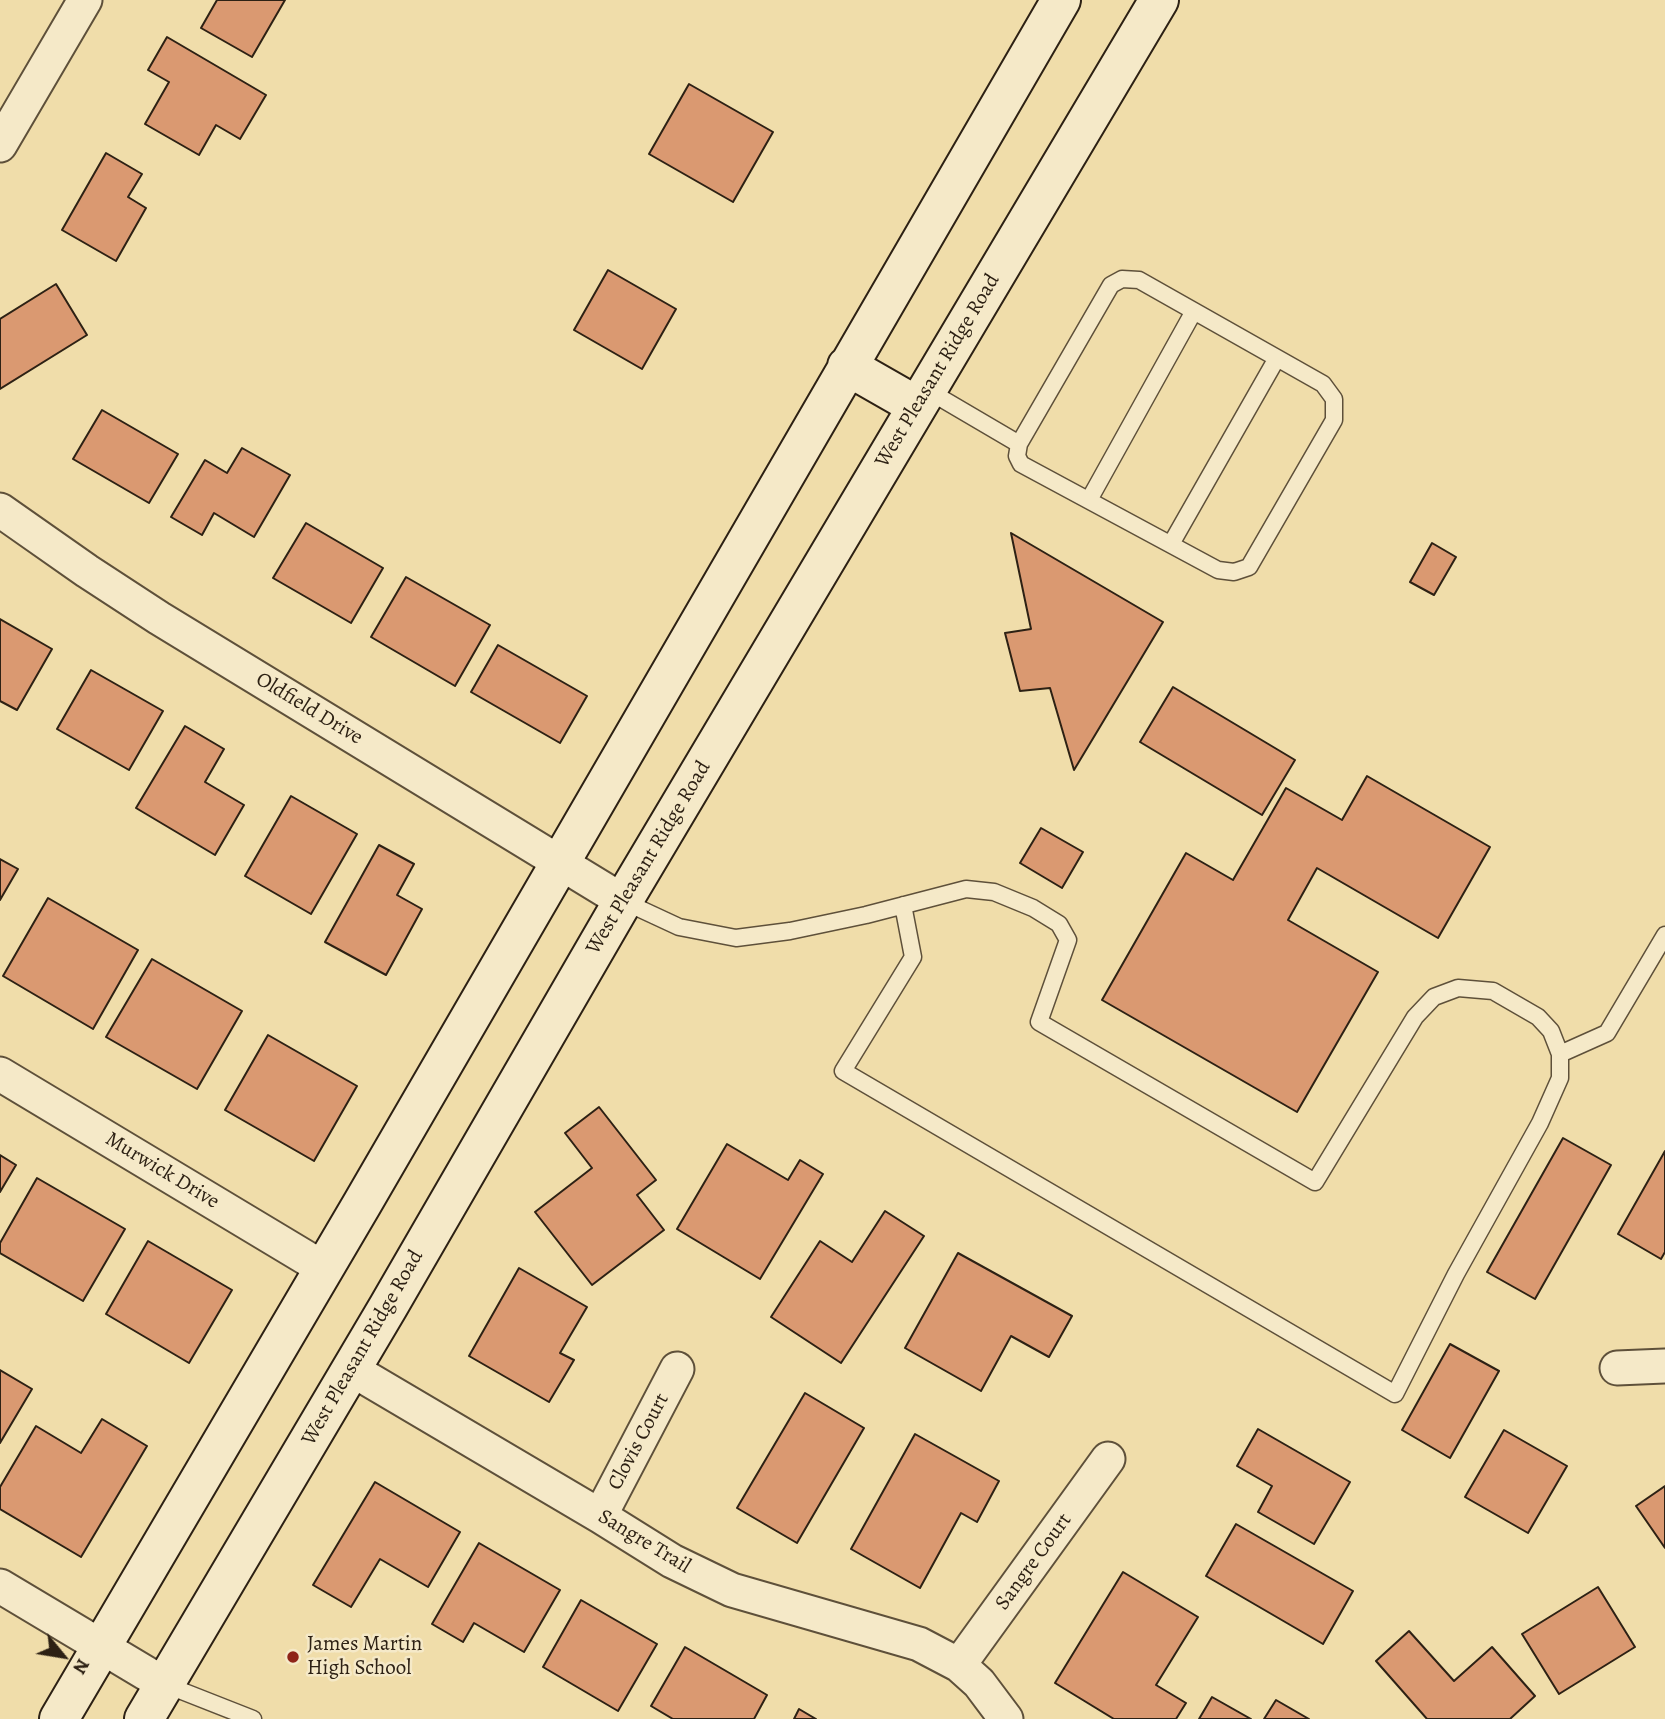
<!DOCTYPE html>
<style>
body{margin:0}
#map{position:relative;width:1665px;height:1719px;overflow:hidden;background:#f0ddaa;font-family:Alegreya,serif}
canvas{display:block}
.north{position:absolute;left:28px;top:1621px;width:70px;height:70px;-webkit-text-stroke:5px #f5e9c8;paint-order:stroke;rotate:120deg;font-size:19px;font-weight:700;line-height:28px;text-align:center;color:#2d2114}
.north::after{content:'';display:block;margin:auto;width:24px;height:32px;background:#2d2114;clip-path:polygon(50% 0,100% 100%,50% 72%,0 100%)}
</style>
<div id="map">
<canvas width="1665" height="1719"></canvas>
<div class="north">N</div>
</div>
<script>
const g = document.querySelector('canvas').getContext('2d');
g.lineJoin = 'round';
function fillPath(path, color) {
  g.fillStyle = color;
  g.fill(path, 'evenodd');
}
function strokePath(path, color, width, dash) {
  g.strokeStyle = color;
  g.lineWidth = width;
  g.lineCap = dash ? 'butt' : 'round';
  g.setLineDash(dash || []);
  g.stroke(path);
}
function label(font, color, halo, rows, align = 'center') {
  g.font = font + ' Alegreya,serif';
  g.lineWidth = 5;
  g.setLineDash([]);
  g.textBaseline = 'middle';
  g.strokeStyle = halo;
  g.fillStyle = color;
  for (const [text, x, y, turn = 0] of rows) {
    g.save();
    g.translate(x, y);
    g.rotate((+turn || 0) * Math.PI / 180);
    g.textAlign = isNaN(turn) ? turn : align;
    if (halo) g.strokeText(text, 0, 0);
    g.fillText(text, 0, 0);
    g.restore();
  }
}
const building = new Path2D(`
 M 217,0 L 285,0 L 252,57 L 201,28 Z
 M 167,37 L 266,95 L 240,139 L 216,125 L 199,155 L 145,124 L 169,82 L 148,70 Z
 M 689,84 L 773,132 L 733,202 L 649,154 Z
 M 106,153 L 142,174 L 128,197 L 146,208 L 116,261 L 62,230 Z
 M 608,270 L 676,309 L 642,369 L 574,330 Z
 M 56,284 L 87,335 L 0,389 L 0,319 Z
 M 102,410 L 178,454 L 149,503 L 73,459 Z
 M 242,448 L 290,475 L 254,537 L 214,513 L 202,535 L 171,517 L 205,460 L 227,473 Z
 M 306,523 L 383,568 L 351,623 L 273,578 Z
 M 1011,533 L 1163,622 L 1074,770 L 1050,688 L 1020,691 L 1005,633 L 1031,629 Z
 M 1432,543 L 1456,557 L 1434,595 L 1410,582 Z
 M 406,577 L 490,625 L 455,686 L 371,637 Z
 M 0,619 L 52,649 L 17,710 L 0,701 Z
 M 498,645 L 587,696 L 560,743 L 471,692 Z
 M 91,670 L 163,711 L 129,770 L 57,729 Z
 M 1173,687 L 1295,760 L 1262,815 L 1140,742 Z
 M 185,726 L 224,749 L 205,782 L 244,805 L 215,855 L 136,808 Z
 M 1367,776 L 1490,847 L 1438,938 L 1317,868 L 1288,920 L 1378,972 L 1297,1112 L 1102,1000 L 1186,853 L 1233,880 L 1286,788 L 1342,820 Z
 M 291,796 L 357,834 L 311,914 L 245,876 Z
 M 1041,828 L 1083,852 L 1062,888 L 1020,863 Z
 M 379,845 L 414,864 L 397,895 L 422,909 L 386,975 L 325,942 Z
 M 0,859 L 18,869 L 0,900 Z
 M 48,898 L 138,950 L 93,1029 L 3,976 Z
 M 152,959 L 242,1011 L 197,1089 L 106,1037 Z
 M 268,1035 L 357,1086 L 314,1161 L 225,1110 Z
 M 599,1107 L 656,1180 L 637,1195 L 664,1230 L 592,1285 L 535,1212 L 592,1168 L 565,1133 Z
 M 1563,1138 L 1611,1165 L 1535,1299 L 1487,1272 Z
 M 727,1144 L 788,1180 L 800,1160 L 823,1174 L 760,1279 L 677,1229 Z
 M 1665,1151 L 1665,1252 L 1661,1259 L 1618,1234 Z
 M 0,1155 L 16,1165 L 0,1192 Z
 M 37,1178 L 125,1229 L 83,1301 L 0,1253 L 0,1243 Z
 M 885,1211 L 924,1236 L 841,1363 L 771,1317 L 820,1241 L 852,1262 Z
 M 148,1241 L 232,1290 L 189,1363 L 106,1314 Z
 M 958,1253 L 1072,1316 L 1049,1357 L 1011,1336 L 981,1391 L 905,1348 Z
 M 519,1268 L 587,1307 L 560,1353 L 574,1360 L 549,1402 L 469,1356 Z
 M 1450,1344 L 1499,1371 L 1450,1458 L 1402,1430 Z
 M 0,1370 L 32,1389 L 0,1443 Z
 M 805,1393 L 864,1428 L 797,1543 L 737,1508 Z
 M 102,1419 L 147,1446 L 81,1557 L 0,1509 L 0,1487 L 36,1426 L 81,1453 Z
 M 1258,1429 L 1350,1482 L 1314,1544 L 1258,1512 L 1272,1486 L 1237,1466 Z
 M 1504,1430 L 1567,1466 L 1528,1533 L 1465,1497 Z
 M 915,1434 L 999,1481 L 977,1522 L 961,1513 L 920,1588 L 851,1549 Z
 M 375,1482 L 460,1532 L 428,1587 L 380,1559 L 351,1607 L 313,1585 Z
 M 1665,1486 L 1665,1548 L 1636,1506 Z
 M 1236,1524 L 1353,1591 L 1323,1644 L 1206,1576 Z
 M 479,1543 L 560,1590 L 524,1652 L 474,1623 L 463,1642 L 432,1624 Z
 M 1123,1572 L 1198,1617 L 1156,1685 L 1186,1703 L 1176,1719 L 1114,1719 L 1055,1683 Z
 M 1598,1587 L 1635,1647 L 1559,1694 L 1522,1634 Z
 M 581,1600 L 657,1644 L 618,1711 L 543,1667 Z
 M 1409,1631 L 1454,1681 L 1492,1647 L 1535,1696 L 1510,1719 L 1427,1719 L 1376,1661 Z
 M 685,1647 L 767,1695 L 754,1719 L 673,1719 L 651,1706 Z
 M 1212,1697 L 1251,1719 L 1199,1719 Z
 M 1276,1700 L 1309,1719 L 1264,1719 Z
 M 799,1709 L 816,1719 L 794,1719 Z`);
const lane = new Path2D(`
 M 927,390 L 1019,444 L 1111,285 L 1122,279 L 1139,280 L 1323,384 L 1334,399 L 1334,420 L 1249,567 L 1234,572 L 1218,570 L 1021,464 L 1017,456 L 1019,444
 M 1089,500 L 1194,311
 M 1171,544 L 1277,358
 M 623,901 L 679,927 L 736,938 L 790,931 L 866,915 L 966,889 L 994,892 L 1033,908 L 1059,924 L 1068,940 L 1039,1022 L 1315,1182 L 1415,1017 L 1434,997 L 1458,988 L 1493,991 L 1538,1017 L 1551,1031 L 1560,1054 L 1560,1078 L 1540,1123 L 1456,1274 L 1395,1394 L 843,1071 L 913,957 L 903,905
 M 1560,1054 L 1607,1033 L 1665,935
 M 164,1684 L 253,1719`);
const street = new Path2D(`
 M 0,145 L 85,0
 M 0,510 L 87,571 L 159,618 L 623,901
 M 0,1074 L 323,1268
 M 1617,1368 L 1665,1366
 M 351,1369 L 600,1516 L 672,1561 L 732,1590 L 919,1644 L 959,1665 L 979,1683 L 1006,1719
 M 600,1516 L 677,1369
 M 0,1586 L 164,1684
 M 959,1665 L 1108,1459`);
const secondary = new Path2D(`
 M 847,366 L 917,406
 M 59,1719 L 362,1204 L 1061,0
 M 144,1719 L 388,1307 L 623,901 L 1159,0`);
const markers = [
 [293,1657,7,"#8f2418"]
];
const streetNames = [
 ["West Pleasant Ridge Road",938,371,-59],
 ["Oldfield Drive",309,709,31],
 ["West Pleasant Ridge Road",649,858,-59],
 ["Murwick Drive",162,1171,31],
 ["West Pleasant Ridge Road",363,1348,-60],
 ["Clovis Court",639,1442,-62],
 ["Sangre Trail",644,1542,31],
 ["Sangre Court",1034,1562,-54]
];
const poiNames = [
 ["James Martin",307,1645],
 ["High School",307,1669]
];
fillPath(building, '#da9971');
strokePath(building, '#2d2114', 2);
strokePath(lane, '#5e503a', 19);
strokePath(street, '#5e503a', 37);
strokePath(secondary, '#2d2114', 42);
strokePath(lane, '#f5e9c8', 16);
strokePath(street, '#f5e9c8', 33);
strokePath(secondary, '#f5e9c8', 38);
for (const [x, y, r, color] of markers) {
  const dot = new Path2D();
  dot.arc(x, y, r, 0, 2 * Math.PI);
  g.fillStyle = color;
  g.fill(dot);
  strokePath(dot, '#f5e9c8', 2.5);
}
label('21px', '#2d2114', '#f5e9c8', streetNames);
label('21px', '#2d2114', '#f5e9c8', poiNames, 'left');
</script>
